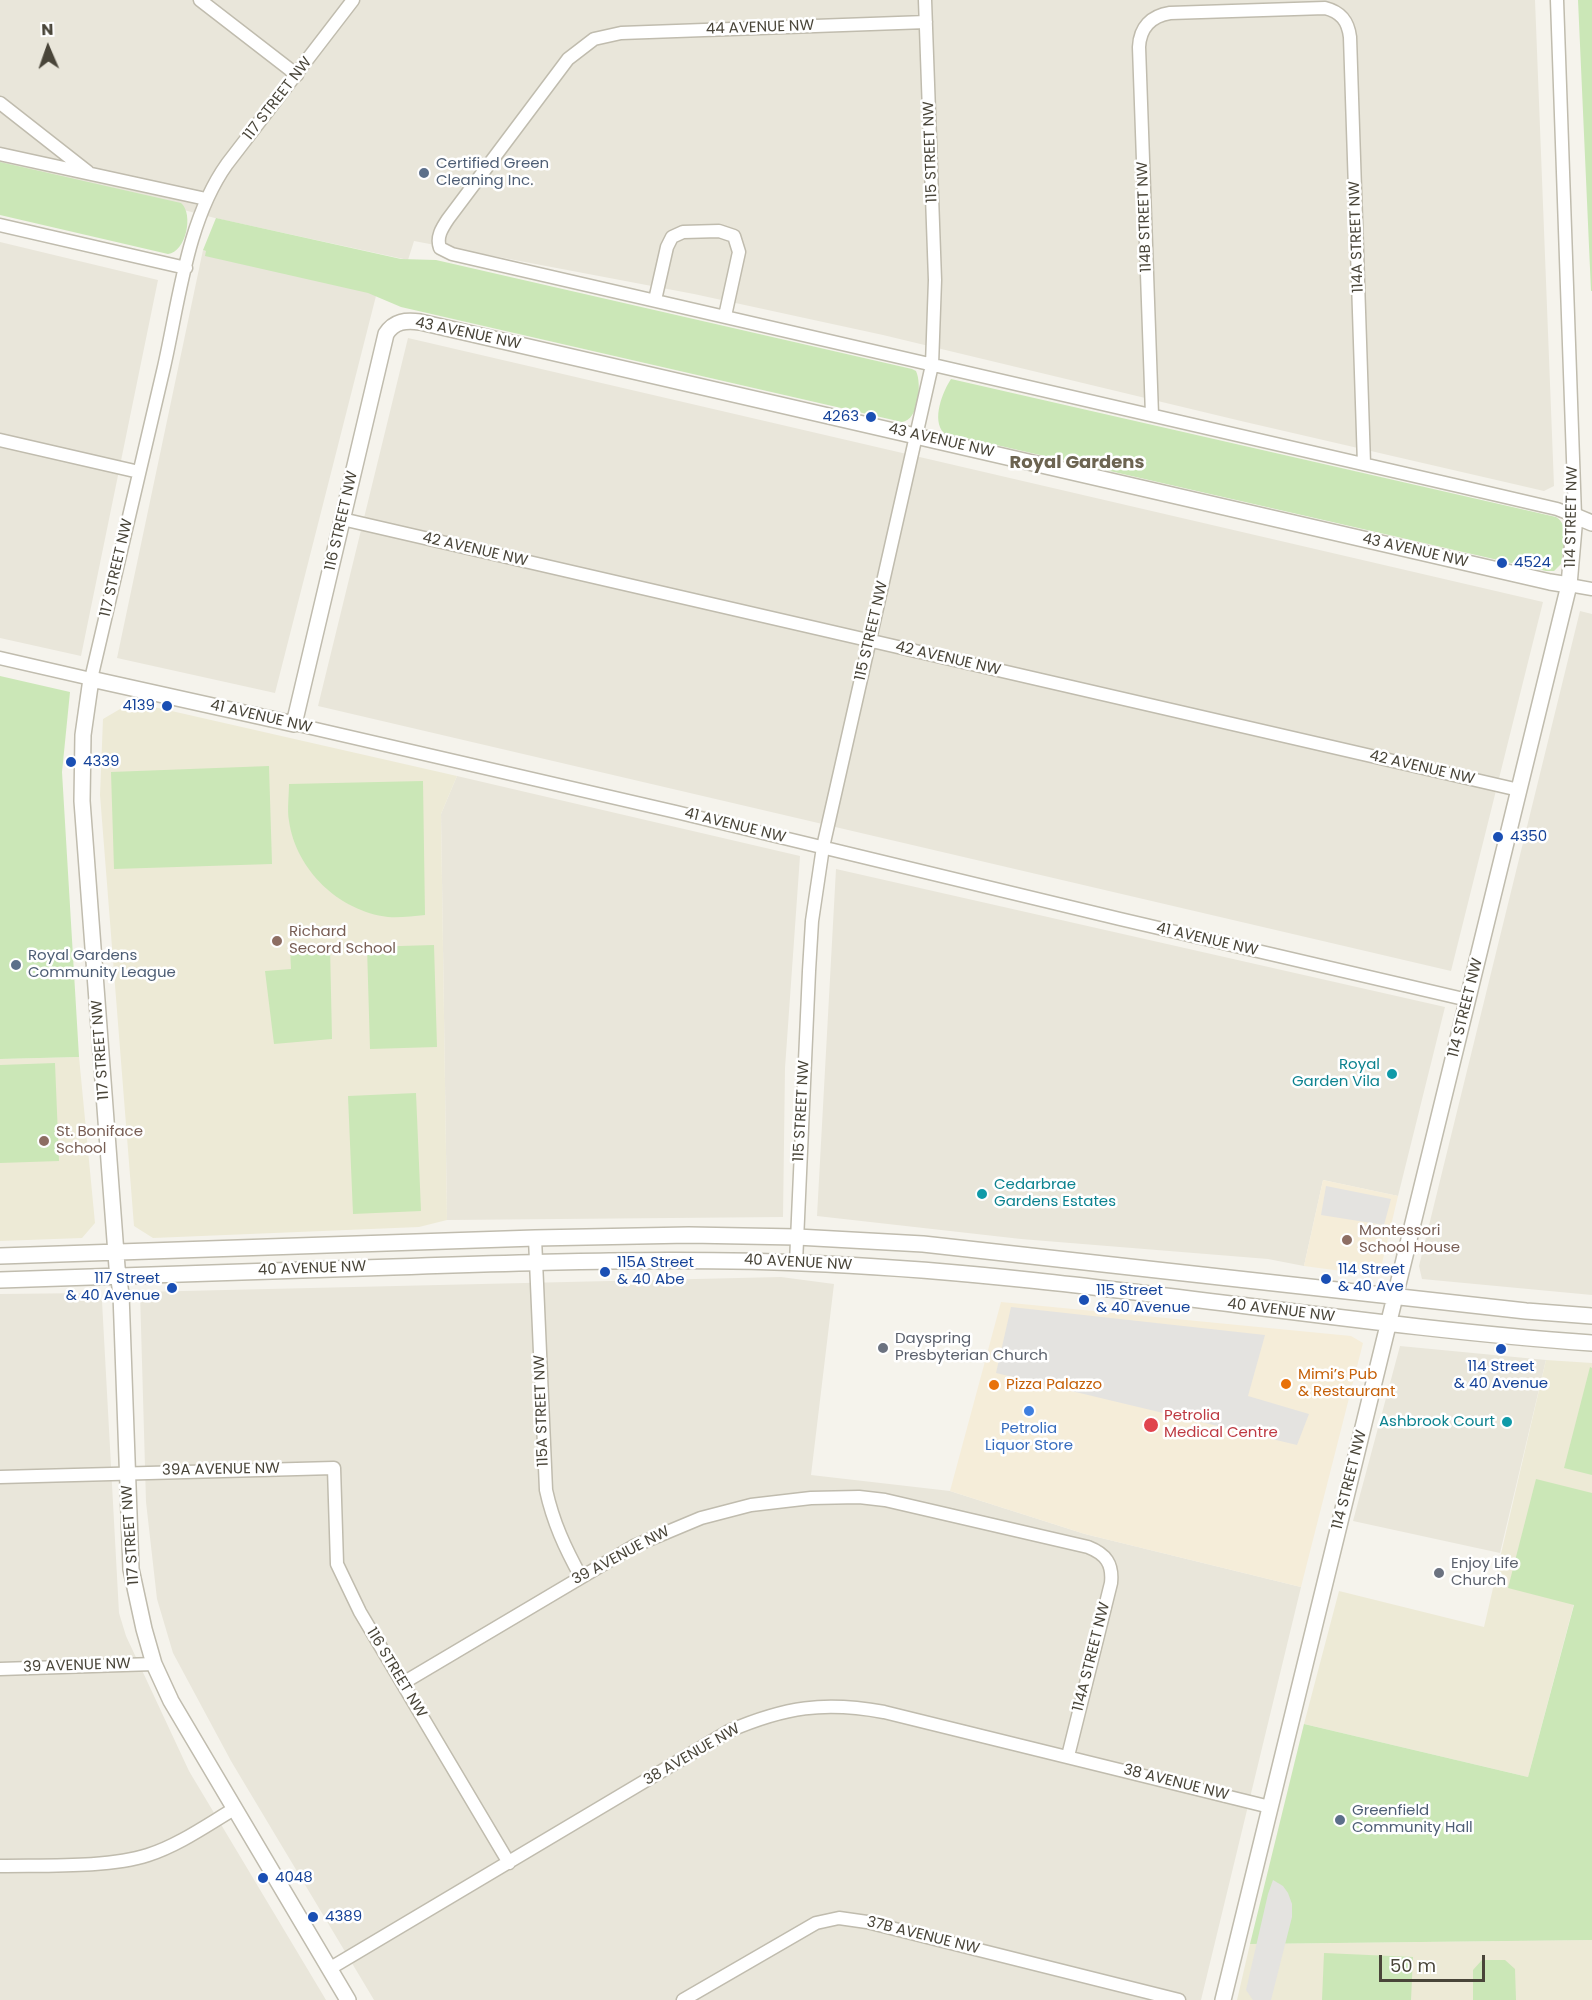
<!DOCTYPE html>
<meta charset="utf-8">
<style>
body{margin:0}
#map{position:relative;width:1592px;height:2000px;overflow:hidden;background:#f5f3ec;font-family:Poppins,sans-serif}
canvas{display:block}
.north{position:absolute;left:18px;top:18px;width:60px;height:60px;-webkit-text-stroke:4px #fff;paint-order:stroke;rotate:358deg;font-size:16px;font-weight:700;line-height:24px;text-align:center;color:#494539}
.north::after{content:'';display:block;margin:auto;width:21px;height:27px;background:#494539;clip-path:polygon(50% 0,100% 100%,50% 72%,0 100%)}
.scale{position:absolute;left:1379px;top:1955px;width:106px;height:27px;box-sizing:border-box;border:3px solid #494539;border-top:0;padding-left:8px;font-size:18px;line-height:21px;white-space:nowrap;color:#494539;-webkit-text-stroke:4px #fff;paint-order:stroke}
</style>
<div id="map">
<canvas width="1592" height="2000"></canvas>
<div class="north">N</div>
<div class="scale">50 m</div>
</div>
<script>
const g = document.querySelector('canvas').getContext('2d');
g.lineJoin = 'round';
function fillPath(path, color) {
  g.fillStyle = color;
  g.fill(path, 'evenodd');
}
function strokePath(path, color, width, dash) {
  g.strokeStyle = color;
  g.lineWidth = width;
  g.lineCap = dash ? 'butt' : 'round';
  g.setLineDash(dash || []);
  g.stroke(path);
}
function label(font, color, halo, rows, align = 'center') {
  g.font = font + ' Poppins,sans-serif';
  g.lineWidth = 5;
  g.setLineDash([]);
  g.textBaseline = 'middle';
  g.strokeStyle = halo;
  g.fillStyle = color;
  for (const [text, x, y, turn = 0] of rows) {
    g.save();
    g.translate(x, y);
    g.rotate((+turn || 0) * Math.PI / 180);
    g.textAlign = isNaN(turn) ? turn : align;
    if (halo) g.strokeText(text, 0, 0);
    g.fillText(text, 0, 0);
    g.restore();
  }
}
const residential = new Path2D(`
 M 0,0 L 1535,0 L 1554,486 L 1544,491 L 1241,421 L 883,335 L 694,294 L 414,241 L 408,260 L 215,218 L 0,163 Z
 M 0,242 L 158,280 L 81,656 L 0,638 Z
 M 203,250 L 377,292 L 275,693 L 117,658 Z
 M 408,338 L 1543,602 L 1451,971 L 318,706 Z
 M 1580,611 L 1592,614 L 1592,1295 L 1422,1279 L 1419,1266 Z
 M 457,776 L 800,856 L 785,1068 L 783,1217 L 447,1220 L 441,814 Z
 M 836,869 L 1445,1007 L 1398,1196 L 1323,1180 L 1304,1266 L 1268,1259 L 1021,1239 L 817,1216 Z
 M 781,1277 L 834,1284 L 811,1475 L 950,1491 L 1085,1534 L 1301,1587 L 1201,2000 L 374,2000 L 231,1761 L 173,1653 L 157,1599 L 146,1502 L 140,1292 Z
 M 92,1293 L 102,1301 L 119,1613 L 126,1636 L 189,1771 L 326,2000 L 0,2000 L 0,1294 Z
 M 1400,1346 L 1546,1360 L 1500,1553 L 1353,1521 Z`);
const commercial = new Path2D(`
 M 1323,1180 L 1398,1196 L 1379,1276 L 1304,1266 Z
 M 1001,1302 L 1351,1336 L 1363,1343 L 1301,1587 L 1085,1534 L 950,1491 Z`);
const education = new Path2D(`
 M 132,702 L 457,776 L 441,814 L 447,1220 L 419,1227 L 153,1238 L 134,1226 L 100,795 L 103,719 Z
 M 79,1057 L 95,1223 L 82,1238 L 0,1241 L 0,1059 Z
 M 1546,1360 L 1592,1363 L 1592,1536 L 1528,1777 L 1304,1724 L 1339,1591 L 1484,1627 Z
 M 1592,1940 L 1592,2000 L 1237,2000 L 1250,1944 Z`);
const green = new Path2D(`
 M 1578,0 L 1592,0 L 1592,291 L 1591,291 Z
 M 0,162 L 181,203 C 194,214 186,252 168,254 L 0,215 Z
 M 216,218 L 401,259 L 436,260 L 912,369 L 916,371 C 922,384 919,420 902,422 L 401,307 L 368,293 L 205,256 L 206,251 L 203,250 Z
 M 951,379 L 1556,517 C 1571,526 1563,549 1561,564 L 1554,571 L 1546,571 L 944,433 C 931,420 943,391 951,379 Z
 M 0,676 L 70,692 L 62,772 L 79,1057 L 0,1059 Z
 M 269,766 L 272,864 L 114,869 L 111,772 Z
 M 423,781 L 425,915 C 413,916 400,918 388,917 C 339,911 296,870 289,821 C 287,810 289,796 289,784 Z
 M 434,945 L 437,1047 L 370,1049 L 367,947 Z
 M 330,946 L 332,1039 L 274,1044 L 265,971 L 291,969 L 290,948 Z
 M 55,1063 L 59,1161 L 0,1163 L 0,1065 Z
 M 416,1093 L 421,1211 L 353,1214 L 348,1096 Z
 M 1590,1367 L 1592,1368 L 1592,1475 L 1564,1468 Z
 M 1536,1479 L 1592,1493 L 1592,1940 L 1250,1944 L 1304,1724 L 1528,1777 L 1574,1605 L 1508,1588 Z
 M 1324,1953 L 1413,1957 L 1411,2000 L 1322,2000 Z
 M 1482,1960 L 1505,1960 L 1515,1969 L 1516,2000 L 1473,2000 L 1473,1970 Z`);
const parking = new Path2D(`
 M 1326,1186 L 1391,1199 L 1384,1225 L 1321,1215 Z
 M 1011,1307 L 1265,1335 L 1248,1396 L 1309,1414 L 1297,1445 L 996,1373 Z
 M 1273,1880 L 1283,1886 L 1288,1893 L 1292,1904 L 1292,1917 L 1271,2000 L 1253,2000 L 1246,1990 L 1268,1894 Z`);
const minor = new Path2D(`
 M 200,0 L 297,75
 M 926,22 L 621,33 L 594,39 L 568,59 L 448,219 C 442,228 436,237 440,248 L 452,254 L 1467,488 L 1557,509 L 1575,516 L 1557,0
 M 0,103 L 88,172
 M 0,154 L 206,199
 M 0,225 L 186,268
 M 655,300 L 667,247 L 672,237 L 683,232 L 719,231 L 734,236 L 739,252 L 725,316
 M 1152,415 L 1139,47 C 1140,27 1151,16 1170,13 L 1325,8 C 1341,12 1348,21 1350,37 L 1364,464
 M 0,440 L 139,472
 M 342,519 L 1519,790
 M 1569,585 L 1592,589
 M 0,658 L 91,679 C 115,575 140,471 164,367 C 179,301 187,220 227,164 L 353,0
 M 294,724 L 676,812 L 1120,919 L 1468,1000
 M 535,1238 L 546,1490 C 553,1522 565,1548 581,1577
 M 796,1263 L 809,971 L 812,921 L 823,847 L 932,365 L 935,280 L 925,0
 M 0,1477 L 334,1468 L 337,1564 L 360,1612 L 509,1863
 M 0,1669 L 154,1664
 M 403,1683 L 634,1546 L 701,1518 L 751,1505 L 811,1498 L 859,1497 L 885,1500 L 1088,1547 C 1106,1554 1113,1564 1111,1583 L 1068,1756
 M 0,1866 C 44,1865 108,1868 148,1855 C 179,1845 207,1825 234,1809
 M 329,1969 L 729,1731 C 785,1707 824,1701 884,1712 L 1270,1807
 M 683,2000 L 816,1923 L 839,1918 L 867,1922 L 1179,2000`);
const tertiary = new Path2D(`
 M 0,1256 L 535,1238 L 689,1235 L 797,1237 L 923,1244 L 1526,1311 L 1592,1316
 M 0,1280 C 131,1275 262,1271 393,1267 C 537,1262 681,1257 826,1264 C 1083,1276 1336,1325 1592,1343
 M 348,2000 L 171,1701 L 154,1664 L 144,1629 L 131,1569 L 121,1294 L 117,1267 L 82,801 L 83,735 L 91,679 L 294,724 L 386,334 C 394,321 406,320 420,322 L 1550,582 L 1569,585
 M 1223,2000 L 1569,585 L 1575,516 L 1592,523`);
const markers = [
 [424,173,6,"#5c6f8a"],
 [871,417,6,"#1a4fb4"],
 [1502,563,6,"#1a4fb4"],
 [167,706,6,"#1a4fb4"],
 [71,762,6,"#1a4fb4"],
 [1498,837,6,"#1a4fb4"],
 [277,941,6,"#8d6e63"],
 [16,965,6,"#5c6f8a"],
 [1392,1074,6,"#0f9aa8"],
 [44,1141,6,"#8d6e63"],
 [982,1194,6,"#0f9aa8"],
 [1347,1240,6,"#8d6e63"],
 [605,1272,6,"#1a4fb4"],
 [1326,1279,6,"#1a4fb4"],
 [172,1288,6,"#1a4fb4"],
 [1084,1300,6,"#1a4fb4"],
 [883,1348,6,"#6b7280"],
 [1501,1349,6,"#1a4fb4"],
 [1286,1384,6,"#e8710a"],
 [994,1385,6,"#e8710a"],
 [1029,1411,6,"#3f7fe0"],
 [1507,1422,6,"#0f9aa8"],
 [1151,1425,8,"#e0444e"],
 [1439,1573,6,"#6b7280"],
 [1340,1820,6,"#5c6f8a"],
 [263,1878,6,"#1a4fb4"],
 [313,1917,6,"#1a4fb4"]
];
const streetNames = [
 ["44 AVENUE NW",760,28,-2],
 ["117 STREET NW",278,99,-52],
 ["115 STREET NW",931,152,-92],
 ["114B STREET NW",1145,217,-92],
 ["114A STREET NW",1357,237,-92],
 ["43 AVENUE NW",468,334,12],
 ["43 AVENUE NW",941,441,13],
 ["114 STREET NW",1572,517,-89],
 ["116 STREET NW",342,521,-77],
 ["42 AVENUE NW",475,550,13],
 ["43 AVENUE NW",1415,551,13],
 ["117 STREET NW",117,568,-77],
 ["115 STREET NW",872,631,-77],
 ["42 AVENUE NW",948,659,13],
 ["41 AVENUE NW",261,717,13],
 ["42 AVENUE NW",1422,768,13],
 ["41 AVENUE NW",735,826,14],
 ["41 AVENUE NW",1207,940,13],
 ["114 STREET NW",1466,1008,-76],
 ["117 STREET NW",101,1050,-94],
 ["115 STREET NW",802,1111,-87],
 ["40 AVENUE NW",798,1263,3],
 ["40 AVENUE NW",312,1269,-2],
 ["40 AVENUE NW",1281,1311,7],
 ["115A STREET NW",542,1411,-92],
 ["39A AVENUE NW",221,1470,-1],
 ["114 STREET NW",1350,1480,-76],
 ["117 STREET NW",131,1535,-94],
 ["39 AVENUE NW",621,1556,-28],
 ["114A STREET NW",1092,1657,-76],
 ["39 AVENUE NW",77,1666,-2],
 ["116 STREET NW",396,1673,59],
 ["38 AVENUE NW",692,1755,-30],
 ["38 AVENUE NW",1176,1783,14],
 ["37B AVENUE NW",923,1936,14]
];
const serviceNames = [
 ["Certified Green",436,164],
 ["Cleaning Inc.",436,181],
 ["Royal Gardens",28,956],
 ["Community League",28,973],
 ["Greenfield",1352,1811],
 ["Community Hall",1352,1828]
];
const transitNames = [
 ["4263",859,417,"right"],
 ["4524",1514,563],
 ["4139",155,706,"right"],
 ["4339",83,762],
 ["4350",1510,837],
 ["115A Street",617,1263],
 ["& 40 Abe",617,1280],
 ["114 Street",1338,1270],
 ["& 40 Ave",1338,1287],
 ["117 Street",160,1279,"right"],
 ["& 40 Avenue",160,1296,"right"],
 ["115 Street",1096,1291],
 ["& 40 Avenue",1096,1308],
 ["114 Street",1501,1367,"center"],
 ["& 40 Avenue",1501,1384,"center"],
 ["4048",275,1878],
 ["4389",325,1917]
];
const educationNames = [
 ["Richard",289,932],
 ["Secord School",289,949],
 ["St. Boniface",56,1132],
 ["School",56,1149],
 ["Montessori",1359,1231],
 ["School House",1359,1248]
];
const cultureNames = [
 ["Royal",1380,1065],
 ["Garden Vila",1380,1082],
 ["Cedarbrae",994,1185,"left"],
 ["Gardens Estates",994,1202,"left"],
 ["Ashbrook Court",1495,1422]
];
const worshipNames = [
 ["Dayspring",895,1339],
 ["Presbyterian Church",895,1356],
 ["Enjoy Life",1451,1564],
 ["Church",1451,1581]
];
const foodNames = [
 ["Mimi’s Pub",1298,1375],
 ["& Restaurant",1298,1392],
 ["Pizza Palazzo",1006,1385]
];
const healthNames = [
 ["Petrolia",1164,1416],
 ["Medical Centre",1164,1433]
];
const shopNames = [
 ["Petrolia",1029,1429],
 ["Liquor Store",1029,1446]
];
const quarterNames = [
 ["Royal Gardens",1077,463]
];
fillPath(residential, '#e9e6da');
fillPath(commercial, '#f5edd9');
fillPath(education, '#edead6');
fillPath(green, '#cbe7b7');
fillPath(parking, '#e4e3e0');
strokePath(minor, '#c0bcae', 15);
strokePath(tertiary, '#c0bcae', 18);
strokePath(minor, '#fff', 12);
strokePath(tertiary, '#fff', 15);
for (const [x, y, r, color] of markers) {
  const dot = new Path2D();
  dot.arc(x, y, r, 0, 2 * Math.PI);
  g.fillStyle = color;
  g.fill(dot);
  strokePath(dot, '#fff', 2);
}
label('15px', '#494539', '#fff', streetNames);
label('15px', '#4e5e75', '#fff', serviceNames, 'left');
label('15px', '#164399', '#fff', transitNames, 'left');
label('15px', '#785e54', '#fff', educationNames, 'left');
label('15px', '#0d838f', '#fff', cultureNames, 'right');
label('15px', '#5b616d', '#fff', worshipNames, 'left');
label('15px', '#c56008', '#fff', foodNames, 'left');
label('15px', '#be3a42', '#fff', healthNames, 'left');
label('15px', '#366cbe', '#fff', shopNames);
label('bold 18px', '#6c6451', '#fff', quarterNames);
</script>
